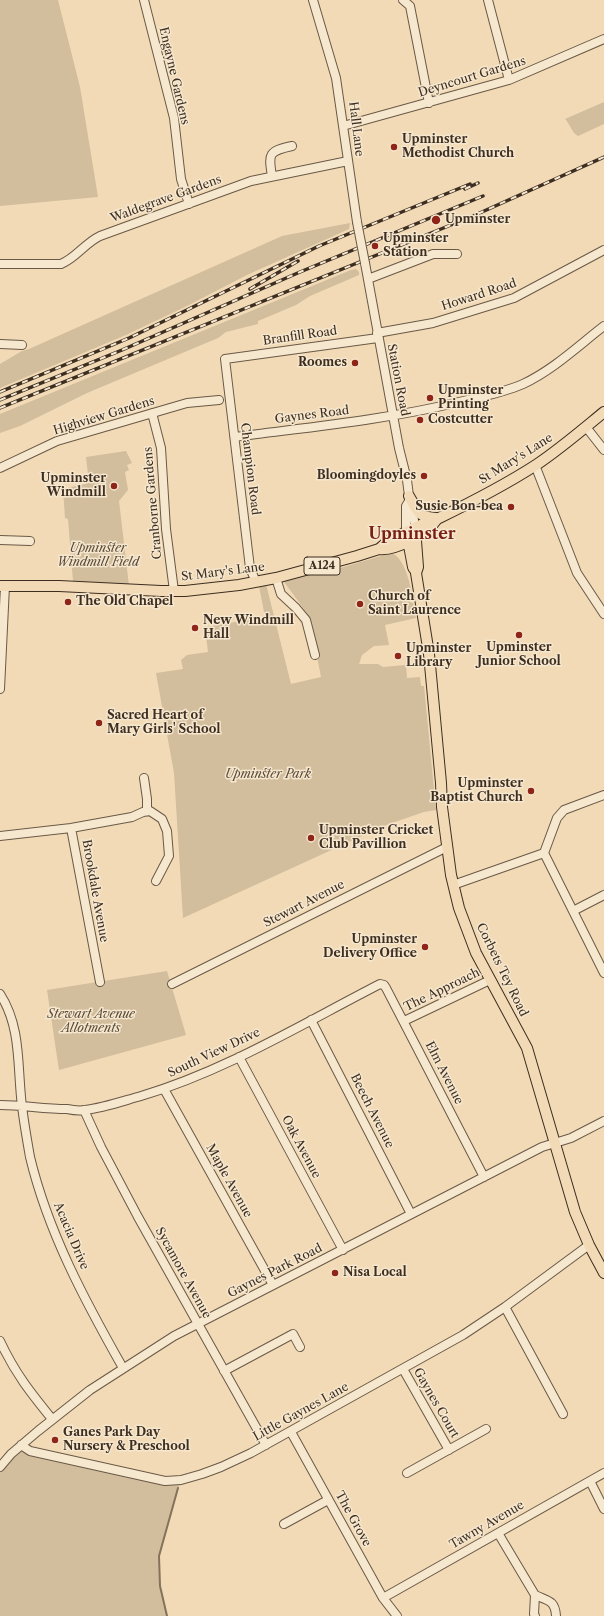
<!DOCTYPE html>
<style>
body{margin:0}
canvas{display:block;background:#f1dab5}
</style>
<canvas width="604" height="1616"></canvas>
<script>
const g = document.querySelector('canvas').getContext('2d');
g.lineJoin = 'round';
function fillPath(path, color) {
  g.fillStyle = color;
  g.fill(path, 'evenodd');
}
function strokePath(path, color, width, dash) {
  g.strokeStyle = color;
  g.lineWidth = width;
  g.lineCap = dash ? 'butt' : 'round';
  g.setLineDash(dash || []);
  g.stroke(path);
}
function label(font, color, halo, rows, align = 'center') {
  g.font = font + ' "Libre Caslon Text",serif';
  g.lineWidth = 3;
  g.setLineDash([]);
  g.textBaseline = 'middle';
  g.strokeStyle = halo;
  g.fillStyle = color;
  for (const [text, x, y, turn = 0] of rows) {
    g.save();
    g.translate(x, y);
    g.rotate((+turn || 0) * Math.PI / 180);
    g.textAlign = isNaN(turn) ? turn : align;
    if (halo) g.strokeText(text, 0, 0);
    g.fillText(text, 0, 0);
    g.restore();
  }
}
const green = new Path2D(`
 M 0,0 L 58,0 L 80,87 L 98,197 L 0,206 Z
 M 604,102 L 604,124 L 578,136 C 571,132 571,125 565,119 Z
 M 350,223 L 349,229 L 338,234 L 247,275 L 185,307 L 126,335 L 0,388 L 0,364 L 22,351 L 29,349 L 282,236 Z
 M 356,269 L 359,272 L 359,275 L 310,296 L 296,305 L 258,321 L 258,324 L 226,332 L 218,338 L 87,393 L 20,426 L 0,433 L 0,414 L 351,270 Z
 M 126,451 L 132,463 L 127,465 L 129,470 L 125,472 L 128,490 L 119,501 L 129,586 L 73,581 L 68,519 L 65,518 L 63,489 L 89,483 L 86,457 Z
 M 391,553 C 405,557 410,585 413,597 L 410,599 L 410,602 L 413,603 L 416,618 L 385,625 L 389,645 L 374,646 L 362,655 L 359,664 L 378,664 L 383,667 L 406,665 L 407,678 L 420,677 L 421,686 L 424,686 L 436,810 L 424,812 L 386,825 L 183,918 L 174,773 L 156,673 L 183,669 L 181,660 L 187,655 L 208,652 L 205,627 L 265,617 L 259,586 L 266,584 L 291,684 L 321,677 L 309,616 L 282,579 L 330,571 Z
 M 167,971 L 186,1035 L 59,1070 L 47,990 Z
 M 21,1445 L 30,1451 L 181,1480 L 159,1556 L 160,1586 L 167,1616 L 0,1616 L 0,1467 Z`);
const stream = new Path2D(`
 M 167,1616 L 160,1586 L 159,1556 L 178,1488`);
const minor = new Path2D(`
 M 144,0 L 174,118 L 181,179 L 189,204
 M 313,0 L 336,78 L 357,222
 M 403,0 L 410,6 L 429,103
 M 488,0 L 509,80
 M 343,126 L 509,80 L 604,39
 M 272,176 C 268,153 269,151 292,146
 M 365,263 L 399,448 L 407,480 L 409,496 L 409,501 L 406,506 L 406,533
 M 0,264 L 61,264 C 76,258 85,243 100,236 L 251,181 L 348,161
 M 368,279 L 433,254 L 457,254
 M 377,333 L 433,323 L 514,298 L 604,250
 M 0,344 L 22,345
 M 152,413 L 161,448 L 166,529 L 174,591
 M 586,427 L 604,450
 M 235,437 C 310,427 385,420 459,402 C 480,397 503,393 523,384 C 553,370 578,346 604,326
 M 535,465 L 577,573 L 604,614
 M 0,468 L 57,441 L 187,403 L 219,400
 M 412,505 L 415,528
 M 0,540 L 30,541
 M 276,578 L 281,594 L 296,608 L 306,620 L 315,655
 M 256,582 L 250,568 L 225,359 L 378,338
 M 0,689 L 5,586
 M 144,778 L 147,799 L 147,811
 M 71,828 L 100,982
 M 0,836 L 71,828 L 132,817 L 143,812 L 150,811 L 162,819 L 167,831 L 169,856 L 156,881
 M 544,853 L 604,973
 M 453,885 L 544,853 L 557,818 L 564,810 L 604,795
 M 573,911 L 604,895
 M 172,984 L 447,847
 M 0,994 C 22,1028 17,1068 22,1106 C 24,1123 27,1140 30,1157 C 48,1232 85,1301 123,1368
 M 311,1020 L 411,1214
 M 404,1021 L 490,980
 M 239,1057 L 343,1250
 M 164,1089 L 273,1285
 M 0,1105 C 22,1105 44,1109 67,1109 C 72,1110 79,1111 85,1110 C 103,1108 123,1101 141,1096 C 225,1071 302,1024 380,984 L 384,985 L 386,988 L 484,1177
 M 84,1110 L 101,1147 L 138,1217 L 266,1445
 M 505,1307 L 563,1414
 M 0,1341 C 15,1373 30,1392 52,1419
 M 403,1369 L 449,1450
 M 224,1371 L 293,1334 L 300,1347
 M 291,1432 L 383,1598 L 397,1616
 M 21,1445 L 30,1451 L 165,1481 L 181,1480 L 202,1474 L 221,1467 L 251,1453 L 463,1335 L 505,1307 L 589,1245
 M 0,1467 L 11,1454 L 38,1431 L 90,1390 L 174,1336 L 542,1147 L 571,1138 L 604,1121
 M 407,1473 L 486,1429
 M 590,1481 L 604,1509
 M 284,1524 L 328,1500
 M 498,1533 L 535,1595 L 534,1614 L 535,1616
 M 535,1595 C 548,1601 555,1600 556,1616
 M 383,1598 L 604,1473`);
const major = new Path2D(`
 M 409,496 C 418,511 417,517 436,518
 M 415,528 L 418,567 L 416,573 L 429,654 L 441,783 L 442,807 L 451,875 L 459,908 L 476,953 L 527,1048 L 575,1212 L 589,1245 L 604,1273
 M 407,535 L 413,567 L 414,569
 M 379,549 C 396,551 428,533 437,519
 M 0,586 L 59,586 L 161,591 L 185,591 L 239,585 L 276,578 L 357,556 L 379,549 L 390,540 L 429,521 L 437,519 C 470,503 505,485 536,465 C 560,449 582,430 604,412`);
const rail = new Path2D(`
 M 465,189 L 478,183
 M 250,289 L 298,261
 M 0,392 L 129,338 L 319,246 L 470,184
 M 0,400 L 122,350 L 300,272 L 483,196
 M 0,408 L 473,216 L 604,157`);
const minorBridge = new Path2D(`
 M 357,222 L 365,263`);
const markers = [
 [394,147,4,"#8f2418"],
 [436,220,5,"#8f2418"],
 [375,246,4,"#8f2418"],
 [355,363,4,"#8f2418"],
 [430,398,4,"#8f2418"],
 [420,420,4,"#8f2418"],
 [424,476,4,"#8f2418"],
 [114,486,4,"#8f2418"],
 [511,507,4,"#8f2418"],
 [68,602,4,"#8f2418"],
 [360,604,4,"#8f2418"],
 [195,628,4,"#8f2418"],
 [519,635,4,"#8f2418"],
 [398,656,4,"#8f2418"],
 [99,723,4,"#8f2418"],
 [531,791,4,"#8f2418"],
 [311,838,4,"#8f2418"],
 [425,947,4,"#8f2418"],
 [335,1273,4,"#8f2418"],
 [55,1440,4,"#8f2418"]
];
const shields = [
 [322,566,36]
];
const shieldNames = [
 ["A124",322,566]
];
const streetNames = [
 ["Engayne Gardens",174,76,77],
 ["Deyncourt Gardens",472,77,-17],
 ["Hall Lane",356,129,83],
 ["Waldegrave Gardens",166,199,-20],
 ["Howard Road",479,295,-18],
 ["Branfill Road",300,336,-8],
 ["Station Road",398,380,79],
 ["Gaynes Road",312,415,-7],
 ["Highview Gardens",104,416,-17],
 ["St Mary's Lane",516,459,-32],
 ["Champion Road",250,469,83],
 ["Cranborne Gardens",153,503,-95],
 ["St Mary's Lane",223,572,-7],
 ["Brookdale Avenue",95,891,80],
 ["Stewart Avenue",304,904,-27],
 ["Corbets Tey Road",502,970,64],
 ["The Approach",442,990,-26],
 ["South View Drive",214,1053,-25],
 ["Elm Avenue",444,1073,63],
 ["Beech Avenue",372,1111,63],
 ["Oak Avenue",301,1147,62],
 ["Maple Avenue",229,1181,61],
 ["Acacia Drive",71,1236,67],
 ["Gaynes Park Road",275,1271,-27],
 ["Sycamore Avenue",183,1273,61],
 ["Gaynes Court",436,1403,60],
 ["Little Gaynes Lane",301,1412,-29],
 ["The Grove",353,1519,61],
 ["Tawny Avenue",487,1525,-30]
];
const poiNames = [
 ["Upminster",402,140],
 ["Methodist Church",402,154],
 ["Upminster",445,220],
 ["Upminster",383,239],
 ["Station",383,253],
 ["Roomes",347,363,"right"],
 ["Upminster",438,391],
 ["Printing",438,405],
 ["Costcutter",428,420],
 ["Bloomingdoyles",416,476,"right"],
 ["Upminster",106,479,"right"],
 ["Windmill",106,493,"right"],
 ["Susie Bon-bea",503,507,"right"],
 ["Church of",368,597],
 ["Saint Laurence",368,611],
 ["The Old Chapel",76,602],
 ["New Windmill",203,621],
 ["Hall",203,635],
 ["Upminster",519,648,"center"],
 ["Junior School",519,662,"center"],
 ["Upminster",406,649],
 ["Library",406,663],
 ["Sacred Heart of",107,716],
 ["Mary Girls' School",107,730],
 ["Upminster",523,784,"right"],
 ["Baptist Church",523,798,"right"],
 ["Upminster Cricket",319,831],
 ["Club Pavillion",319,845],
 ["Upminster",417,940,"right"],
 ["Delivery Office",417,954,"right"],
 ["Nisa Local",343,1273],
 ["Ganes Park Day",63,1433],
 ["Nursery & Preschool",63,1447]
];
const parkNames = [
 ["Upminster",98,549],
 ["Windmill Field",98,563],
 ["Upminster Park",268,775],
 ["Stewart Avenue",91,1015],
 ["Allotments",91,1029]
];
const districtNames = [
 ["Upminster",412,534]
];
fillPath(green, '#d2bd9c');
strokePath(stream, '#84725c', 2);
strokePath(minor, '#6a5946', 10);
strokePath(major, '#3d2e21', 12);
strokePath(minor, '#f6e7cf', 8);
strokePath(major, '#f1dab5', 10);
strokePath(rail, '#3d2e21', 3.5);
strokePath(rail, '#f6e7cf', 2, [6]);
strokePath(minorBridge, '#6a5946', 10, []);
strokePath(minorBridge, '#f6e7cf', 8);
for (const [x, y, r, color] of markers) {
  const dot = new Path2D();
  dot.arc(x, y, r, 0, 2 * Math.PI);
  g.fillStyle = color;
  g.fill(dot);
  strokePath(dot, '#f6e7cf', 1.5);
}
for (const [x, y, w] of shields) {
  const box = new Path2D();
  box.roundRect(x - w / 2, y - 9, w, 18, 3);
  g.fillStyle = '#f6e7cf';
  g.fill(box);
  strokePath(box, '#3d2e21', 1);
}
label('bold 11px', '#3d2e21', null, shieldNames);
label('12px', '#3d2e21', '#f6e7cf', streetNames);
label('bold 12px', '#3d2e21', '#f6e7cf', poiNames, 'left');
label('italic 12px', '#5b4b3a', '#f6e7cf', parkNames);
label('bold 16px', '#7a1f14', '#f6e7cf', districtNames);
</script>
